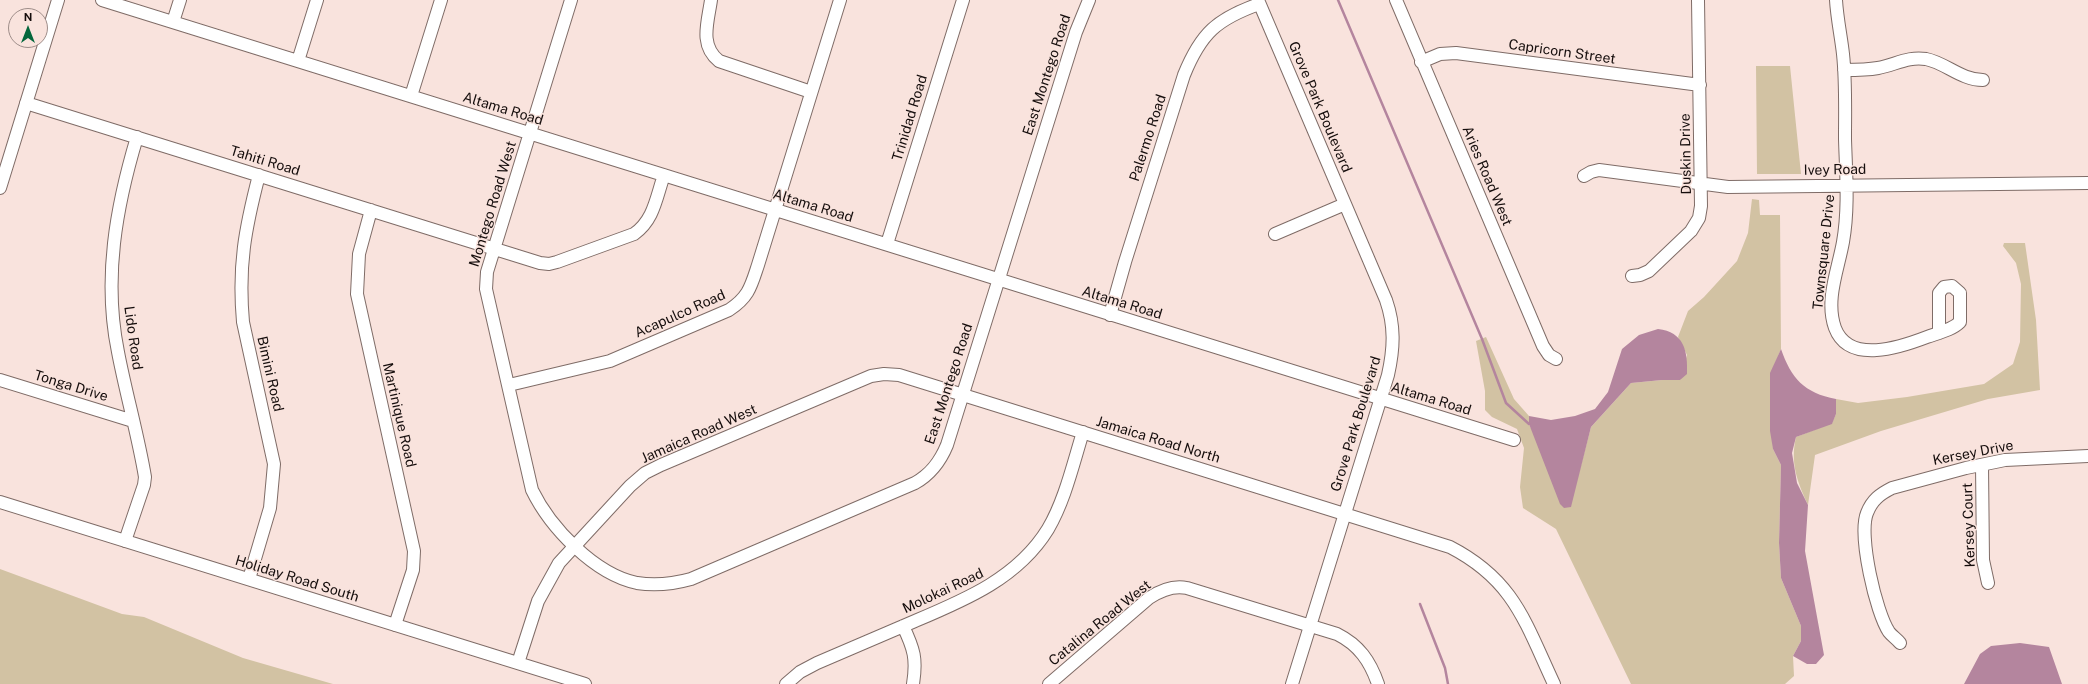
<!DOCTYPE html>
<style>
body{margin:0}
#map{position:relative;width:2088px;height:684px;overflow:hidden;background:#f9e3dd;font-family:"Public Sans",sans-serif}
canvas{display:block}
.north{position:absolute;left:8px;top:8px;width:40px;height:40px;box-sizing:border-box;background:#f9e3dd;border:1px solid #9e8d89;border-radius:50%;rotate:0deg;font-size:11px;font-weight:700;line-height:16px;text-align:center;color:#150d0c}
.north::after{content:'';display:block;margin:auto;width:14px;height:18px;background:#04673c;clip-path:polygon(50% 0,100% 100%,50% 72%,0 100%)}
</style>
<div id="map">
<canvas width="2088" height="684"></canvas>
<div class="north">N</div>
</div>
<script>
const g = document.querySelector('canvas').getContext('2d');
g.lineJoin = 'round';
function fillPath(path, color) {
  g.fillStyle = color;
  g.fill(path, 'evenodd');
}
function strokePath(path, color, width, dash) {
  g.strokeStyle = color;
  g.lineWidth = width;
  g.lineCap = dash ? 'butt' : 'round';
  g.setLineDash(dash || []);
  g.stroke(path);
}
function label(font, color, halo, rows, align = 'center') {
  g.font = font + ' "Public Sans",sans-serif';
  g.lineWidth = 3;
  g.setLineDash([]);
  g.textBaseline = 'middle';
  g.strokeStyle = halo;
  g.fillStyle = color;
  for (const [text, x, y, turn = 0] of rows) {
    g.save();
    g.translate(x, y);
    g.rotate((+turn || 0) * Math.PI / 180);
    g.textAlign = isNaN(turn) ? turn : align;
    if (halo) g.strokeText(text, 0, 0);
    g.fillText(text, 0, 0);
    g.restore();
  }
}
const green = new Path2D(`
 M 1756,66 L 1790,66 L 1801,174 L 1757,174 Z
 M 1752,199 L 1759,200 L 1760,215 L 1780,215 L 1781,349 L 1771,373 L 1773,449 L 1781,465 L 1779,543 L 1781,578 L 1801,626 L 1801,641 L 1793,656 L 1794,676 L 1785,684 L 1631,684 L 1556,529 L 1523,508 L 1520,487 L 1524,448 L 1517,429 L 1492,417 L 1485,410 L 1485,391 L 1476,341 L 1486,337 L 1514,399 L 1529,416 L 1529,424 L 1570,507 L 1591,427 L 1631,383 L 1662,380 L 1680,380 L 1687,355 L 1678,337 L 1688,311 L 1704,297 L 1737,261 L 1748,233 Z
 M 2004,243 L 2025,243 L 2036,320 L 2040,390 L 1988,399 L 1881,431 L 1815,455 L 1808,505 C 1797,481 1790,463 1796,437 L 1832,423 L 1836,414 L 1836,399 L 1858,403 L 1907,397 L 1984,384 L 2013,364 L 2020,342 L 2021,284 L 2016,263 L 2003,246 Z
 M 0,569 L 122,614 L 144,617 L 243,658 L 333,684 L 0,684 Z`);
const water = new Path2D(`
 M 1658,329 C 1684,332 1688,351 1687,374 L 1680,380 L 1662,380 L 1631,383 L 1591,427 L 1571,507 L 1564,508 L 1560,504 L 1529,424 L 1529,416 L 1551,420 L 1575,416 L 1595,409 L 1608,392 L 1622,349 L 1639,335 Z
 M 1781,349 C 1791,378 1804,393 1836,399 L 1836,414 L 1832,424 L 1796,437 L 1792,453 L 1797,483 L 1808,505 L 1805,551 L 1824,655 L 1816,664 L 1807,664 L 1793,656 L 1801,641 L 1801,626 L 1781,578 L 1779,543 L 1781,465 L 1773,449 L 1770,431 L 1770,373 Z
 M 2020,643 L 2049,647 L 2062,684 L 1964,684 L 1980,654 L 1991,646 Z`);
const stream = new Path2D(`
 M 1338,0 L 1482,339 L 1506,403 L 1529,424
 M 1420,604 L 1445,668 L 1448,684`);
const minor = new Path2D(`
 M 102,0 L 1514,440
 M 571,0 L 487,272 L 486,289 L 532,490 C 550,527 594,574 637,583 C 656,586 673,584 691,579 L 915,483 C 931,474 940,462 947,445 L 1076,32 L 1089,0
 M 711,0 C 708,22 699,45 719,61 L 811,92
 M 1258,0 L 1386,300 C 1395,326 1394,348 1388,375 L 1292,684
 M 1396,0 L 1543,346 L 1549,355 L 1556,359
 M 1836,0 C 1837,18 1841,36 1843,54 C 1846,82 1845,111 1845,139 C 1846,173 1849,208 1843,242 C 1838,270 1825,300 1835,328 C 1849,365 1901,347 1927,337 C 1938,333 1952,330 1960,322 L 1960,293 L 1952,286 L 1944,287 L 1939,293 L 1939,333
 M 173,22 L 180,0
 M 298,61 L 317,0
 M 1421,62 L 1440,54 L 1456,53 L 1700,85
 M 1844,70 C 1856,70 1867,70 1878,68 C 1895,65 1908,56 1926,59 C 1946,63 1961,80 1983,80
 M 411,96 L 441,0
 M 26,103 L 540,263 L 549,264 L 557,262 L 634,234 C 654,220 656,198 664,175
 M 1584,176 L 1591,172 L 1599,170 L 1728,187 L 2088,183
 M 0,188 L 58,0
 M 371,210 L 359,254 L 357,294 L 414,551 L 413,570 L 395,625
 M 1275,234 L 1345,204
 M 887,244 L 963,0
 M 1632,276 L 1640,275 L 1649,271 L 1691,231 L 1699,218 L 1701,206 L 1698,0
 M 1110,315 L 1125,262 L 1184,75 C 1201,33 1217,19 1259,4
 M 0,380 L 133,421
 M 509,385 L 610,361 L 729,310 C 749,297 751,286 758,265 L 840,0
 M 1982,465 L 1983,560 L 1988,583
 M 0,502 L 585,684
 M 125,541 L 144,485 L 145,477 C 138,435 126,394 118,352 C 103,279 116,207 137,137
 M 249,579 L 270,508 L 274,464 L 243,322 C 238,266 245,229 259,175
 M 903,626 C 914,649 917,659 913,684
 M 1900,643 C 1897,639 1892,636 1889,632 C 1876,613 1858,535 1867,513 C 1872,500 1880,494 1892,488 L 1966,468 L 2005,460 L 2088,456
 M 518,663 L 538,601 L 559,563 L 630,486 L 645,473 L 661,465 L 871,376 L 884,374 L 899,375 L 1450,547 C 1514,580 1525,622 1554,684
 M 786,684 L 800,672 L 817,663 C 850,649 883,635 915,621 C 965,600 1018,578 1048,529 C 1065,500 1073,464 1083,432
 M 1049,684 L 1149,598 C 1161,590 1173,585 1187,588 L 1337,634 C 1359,645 1370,661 1378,684`);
const streetNames = [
 ["Capricorn Street",1562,52,8],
 ["East Montego Road",1047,75,-72],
 ["Grove Park Boulevard",1320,107,67],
 ["Altama Road",503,109,17],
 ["Trinidad Road",910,118,-73],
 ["Palermo Road",1148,138,-72],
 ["Duskin Drive",1686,154,-91],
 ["Tahiti Road",265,161,17],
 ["Ivey Road",1835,170,-1],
 ["Aries Road West",1487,176,67],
 ["Montego Road West",493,204,-73],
 ["Altama Road",813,206,17],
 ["Townsquare Drive",1824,252,-84],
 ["Altama Road",1122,303,17],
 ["Acapulco Road",680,314,-24],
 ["Lido Road",133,338,82],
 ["Bimini Road",270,374,77],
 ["East Montego Road",949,384,-72],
 ["Tonga Drive",71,386,17],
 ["Altama Road",1431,399,17],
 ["Martinique Road",399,415,77],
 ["Grove Park Boulevard",1356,424,-73],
 ["Jamaica Road West",699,434,-24],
 ["Jamaica Road North",1158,440,17],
 ["Kersey Drive",1973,453,-11],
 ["Kersey Court",1969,525,-92],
 ["Holiday Road South",297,579,17],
 ["Molokai Road",943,591,-25],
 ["Catalina Road West",1100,623,-39]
];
fillPath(green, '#d2c2a3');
fillPath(water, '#b4859e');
strokePath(stream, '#b4859e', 2.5);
strokePath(minor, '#7f6c67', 14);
strokePath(minor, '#fff', 12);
label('14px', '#150d0c', '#f9e3dd', streetNames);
</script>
